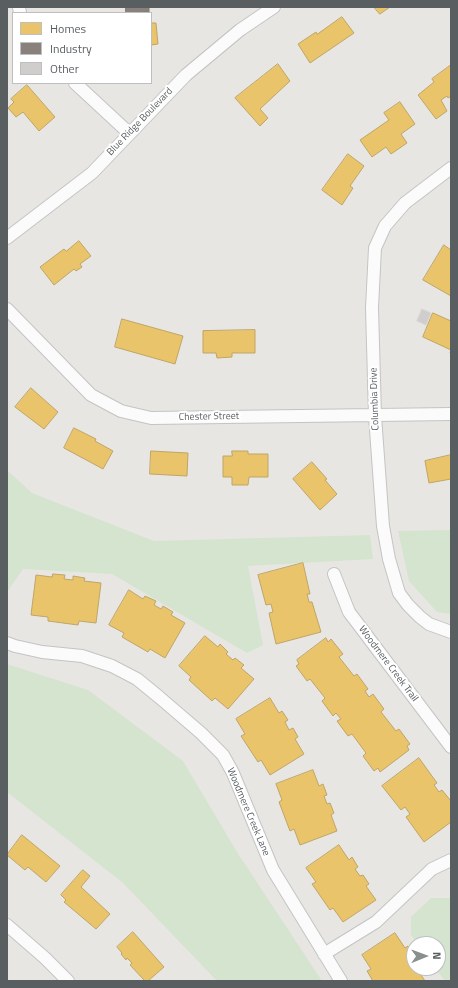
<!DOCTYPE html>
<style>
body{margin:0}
#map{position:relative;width:458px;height:988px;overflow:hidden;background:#e8e6e3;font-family:"Titillium Web",sans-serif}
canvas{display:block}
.frame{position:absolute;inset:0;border:8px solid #595e61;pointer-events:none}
.legend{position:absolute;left:12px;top:12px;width:140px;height:72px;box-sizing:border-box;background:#fff;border:1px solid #bdbfc0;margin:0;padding:5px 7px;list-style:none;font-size:12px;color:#595e61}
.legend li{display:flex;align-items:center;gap:8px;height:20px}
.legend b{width:20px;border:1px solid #bdbfc0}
.north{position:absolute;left:406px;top:936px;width:40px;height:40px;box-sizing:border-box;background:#fff;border:1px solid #bdbfc0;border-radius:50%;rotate:89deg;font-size:11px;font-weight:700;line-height:16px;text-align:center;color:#595e61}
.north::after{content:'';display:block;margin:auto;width:14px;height:18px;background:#8b8e8e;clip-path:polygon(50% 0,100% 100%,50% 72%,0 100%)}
</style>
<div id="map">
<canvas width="458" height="988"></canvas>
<div class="frame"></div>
<ul class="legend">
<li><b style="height:11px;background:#e9c46a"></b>Homes</li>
<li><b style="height:11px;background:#8a817c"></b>Industry</li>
<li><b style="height:11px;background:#d0cecd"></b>Other</li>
</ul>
<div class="north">N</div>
</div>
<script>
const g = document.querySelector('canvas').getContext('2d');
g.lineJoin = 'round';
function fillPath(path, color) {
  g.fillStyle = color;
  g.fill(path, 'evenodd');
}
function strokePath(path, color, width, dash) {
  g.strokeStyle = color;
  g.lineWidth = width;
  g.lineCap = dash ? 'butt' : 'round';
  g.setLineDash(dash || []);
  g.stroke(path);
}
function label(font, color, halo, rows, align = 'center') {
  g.font = font + ' "Titillium Web",sans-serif';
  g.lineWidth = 4;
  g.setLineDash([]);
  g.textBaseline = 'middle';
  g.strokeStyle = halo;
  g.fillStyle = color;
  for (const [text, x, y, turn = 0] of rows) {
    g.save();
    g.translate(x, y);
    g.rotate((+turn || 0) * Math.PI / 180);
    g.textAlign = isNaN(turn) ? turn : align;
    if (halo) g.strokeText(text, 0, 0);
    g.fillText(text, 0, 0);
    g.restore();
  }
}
const green = new Path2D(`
 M 7,470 L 32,493 L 154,541 L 370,535 L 373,559 L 248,566 L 263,645 L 247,653 L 112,574 L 23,569 L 7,592 Z
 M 451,530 L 451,614 L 437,612 L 409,581 L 398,531 Z
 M 7,664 L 88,690 L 183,761 L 237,852 L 322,981 L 217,981 L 123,883 L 7,792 Z
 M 431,898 L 450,898 L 451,899 L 451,981 L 445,981 L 435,968 L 438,968 L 438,944 L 418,944 L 411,935 L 411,917 Z`);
const homes = new Path2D(`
 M 374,7 L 390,7 L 380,14 Z
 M 342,17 L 354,33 L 310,63 L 298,44 L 316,32 L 317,34 Z
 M 151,23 L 156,23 L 158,44 L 151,45 Z
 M 278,64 L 290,81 L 260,109 L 268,118 L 260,126 L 235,98 Z
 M 451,65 L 451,96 L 448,98 L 447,96 L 441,100 L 447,111 L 436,119 L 418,95 L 434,82 L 432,79 Z
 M 27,85 L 55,117 L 39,131 L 23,112 L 16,117 L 8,108 L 14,102 L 11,99 Z
 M 400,102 L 415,124 L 401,134 L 407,143 L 391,154 L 386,147 L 372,157 L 360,140 L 389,120 L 384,113 Z
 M 348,154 L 364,166 L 350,186 L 353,188 L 342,205 L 322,190 Z
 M 79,241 L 91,256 L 80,264 L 82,267 L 76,271 L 74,269 L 54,285 L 40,267 L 64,249 L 66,251 Z
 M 444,245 L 451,250 L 451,296 L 423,280 Z
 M 433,313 L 451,321 L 451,354 L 450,353 L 451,350 L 423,337 Z
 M 122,319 L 183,336 L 175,364 L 115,347 Z
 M 255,330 L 255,353 L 232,353 L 232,357 L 217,358 L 216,353 L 203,353 L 203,331 Z
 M 31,388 L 58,412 L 44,429 L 15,407 Z
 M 74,428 L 96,439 L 95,441 L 113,451 L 103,469 L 64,448 Z
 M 151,451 L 188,453 L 187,476 L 150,474 Z
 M 232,451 L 248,451 L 248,454 L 268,454 L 268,477 L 249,477 L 248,485 L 232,485 L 232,477 L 223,477 L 223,456 L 232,456 Z
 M 451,455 L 451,479 L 429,483 L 425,461 Z
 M 312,462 L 327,479 L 325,480 L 337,494 L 320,510 L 293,479 Z
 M 303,563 L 310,594 L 307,594 L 309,602 L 312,602 L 321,632 L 276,644 L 269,613 L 273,612 L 271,604 L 266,605 L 258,575 Z
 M 53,574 L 65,575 L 64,579 L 73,580 L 73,576 L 85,578 L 84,581 L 101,583 L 96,623 L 79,621 L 78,625 L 48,621 L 48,617 L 31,615 L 36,575 L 52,577 Z
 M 129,590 L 143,599 L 145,596 L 156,601 L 154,605 L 161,609 L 163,606 L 173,612 L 171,615 L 185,623 L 165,658 L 150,649 L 148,652 L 122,637 L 124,633 L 109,625 Z
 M 205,636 L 218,647 L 220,644 L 228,652 L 226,654 L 233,660 L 235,658 L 244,665 L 241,668 L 254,679 L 228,709 L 215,698 L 212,701 L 189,680 L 191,677 L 179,666 Z
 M 326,638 L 328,642 L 331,639 L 343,654 L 339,657 L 354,676 L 357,674 L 368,689 L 365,691 L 369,697 L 373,694 L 384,709 L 381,712 L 396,731 L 399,729 L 410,744 L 407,746 L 409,750 L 380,772 L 378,768 L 374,771 L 363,756 L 366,753 L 352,734 L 348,736 L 337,721 L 341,719 L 336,713 L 333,716 L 322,701 L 325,698 L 310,679 L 307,681 L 296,666 L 299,664 L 297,660 Z
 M 270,698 L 279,713 L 282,711 L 288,720 L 285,722 L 289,730 L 293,728 L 298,737 L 295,739 L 304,754 L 270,775 L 261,760 L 258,762 L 241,736 L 245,734 L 236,719 Z
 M 419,758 L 437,783 L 434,785 L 439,792 L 442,790 L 451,801 L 451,822 L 424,842 L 406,817 L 410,814 L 405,807 L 401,810 L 382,786 Z
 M 313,770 L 319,786 L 323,784 L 327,795 L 324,796 L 327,804 L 330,803 L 334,813 L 331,815 L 337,831 L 300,845 L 294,829 L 290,831 L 279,802 L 282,800 L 276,784 Z
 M 22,835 L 60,866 L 46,882 L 28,867 L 25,870 L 7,855 Z
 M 339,845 L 349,860 L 352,857 L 358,867 L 355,869 L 360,876 L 363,875 L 369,884 L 366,886 L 376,900 L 343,922 L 333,908 L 330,910 L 312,884 L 316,882 L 306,868 Z
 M 83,870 L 90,876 L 81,887 L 110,914 L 96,929 L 64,902 L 66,900 L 61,895 Z
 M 133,932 L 164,967 L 148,981 L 145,981 L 130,965 L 132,963 L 127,958 L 126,960 L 121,954 L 122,953 L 117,947 Z
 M 395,933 L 405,948 L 408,946 L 413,956 L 411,957 L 414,963 L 414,968 L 421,968 L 424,973 L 421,975 L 425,981 L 373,981 L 367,971 L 371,969 L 362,955 Z`);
const industry = new Path2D(`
 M 126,7 L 149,7 L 149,12 L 126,13 Z`);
const building = new Path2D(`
 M 422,309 L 431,313 L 426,325 L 417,321 Z`);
const minor = new Path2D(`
 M 19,7 L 20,13
 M 75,83 L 129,133
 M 451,168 L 405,203 L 385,226 L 375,248 L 372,308 L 375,416 L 383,526 L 389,559 L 399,593 L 408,605 L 420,617 L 429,624 L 451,632
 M 7,238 L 92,173 L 186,75 L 240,30 L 274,7
 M 7,309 L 91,395 L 121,411 L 151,418 L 451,414
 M 334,574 L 349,612 L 451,747
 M 7,643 L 15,646 L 42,652 L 82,656 L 112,666 L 137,679 L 159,697 L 201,733 L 223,755 L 233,773 L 273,870 L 341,981
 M 7,925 L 45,958 L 68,981
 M 324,954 L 376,922 L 432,869 L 451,860`);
const streetNames = [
 ["Blue Ridge Boulevard",140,122,-46],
 ["Columbia Drive",375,399,-92],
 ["Chester Street",209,417,-1],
 ["Woodmere Creek Trail",388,664,53],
 ["Woodmere Creek Lane",248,812,67]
];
fillPath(green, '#d5e4ce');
fillPath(homes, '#e9c46a');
strokePath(homes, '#bea567', 1);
fillPath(industry, '#8a817c');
strokePath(industry, '#7b7674', 1);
fillPath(building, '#d0cecd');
strokePath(building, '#d8d5d2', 1);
strokePath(minor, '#c4c4c4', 14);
strokePath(minor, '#fcfbfb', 12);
label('10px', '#595e61', '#fff', streetNames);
</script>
